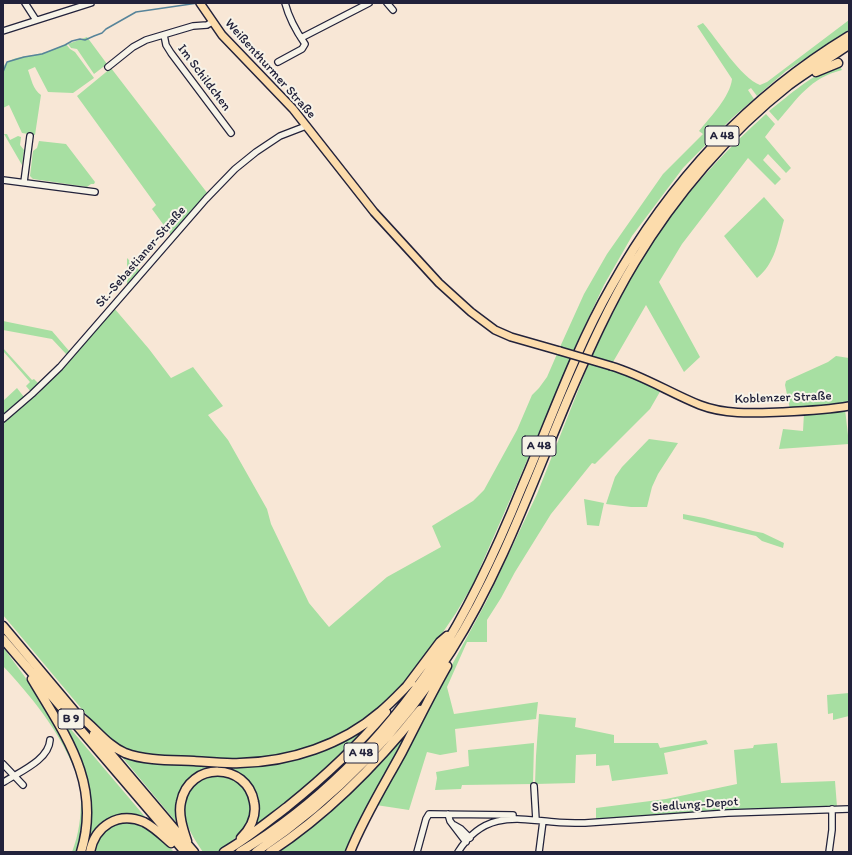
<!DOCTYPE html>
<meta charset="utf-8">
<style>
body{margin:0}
#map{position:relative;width:852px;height:855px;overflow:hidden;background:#f8e7d6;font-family:Itim,sans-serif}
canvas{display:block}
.frame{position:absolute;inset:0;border:4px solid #22223b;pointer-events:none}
</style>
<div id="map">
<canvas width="852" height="855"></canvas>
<div class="frame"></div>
</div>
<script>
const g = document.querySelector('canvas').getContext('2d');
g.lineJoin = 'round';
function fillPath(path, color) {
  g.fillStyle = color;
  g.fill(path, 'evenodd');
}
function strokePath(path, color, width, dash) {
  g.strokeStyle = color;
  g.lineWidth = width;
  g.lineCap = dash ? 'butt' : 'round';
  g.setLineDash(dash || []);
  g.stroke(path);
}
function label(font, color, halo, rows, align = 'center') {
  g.font = font + ' Itim,sans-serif';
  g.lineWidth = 4;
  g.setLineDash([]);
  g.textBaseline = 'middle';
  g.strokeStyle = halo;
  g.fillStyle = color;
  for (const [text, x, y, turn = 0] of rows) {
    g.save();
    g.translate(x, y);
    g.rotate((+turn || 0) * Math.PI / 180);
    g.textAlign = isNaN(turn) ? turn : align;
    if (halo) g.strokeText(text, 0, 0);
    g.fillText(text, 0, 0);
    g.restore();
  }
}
const green = new Path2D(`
 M 849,20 L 849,30 L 786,71 L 757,96 L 751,88 L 748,90 L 754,99 L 732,118 L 683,168 L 632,236 L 604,285 L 573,351 L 560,347 L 584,294 L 607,254 L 663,174 L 703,134 L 699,131 C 711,116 730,97 732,79 L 697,26 L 703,23 C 717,39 741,78 760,85 L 767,82 Z
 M 87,37 L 107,64 L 94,74 L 77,49 L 71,48 L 68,44 Z
 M 66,44 L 70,49 L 75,52 L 94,78 L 73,93 L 48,92 L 35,67 L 28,70 C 31,78 33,90 41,95 L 35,135 L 22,133 L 9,105 L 3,108 L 3,67 C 10,56 27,57 38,54 C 48,52 57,48 66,44 Z
 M 839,65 L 842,70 C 810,78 798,98 778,121 L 769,111 C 791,94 812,74 839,65 Z
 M 111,68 L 208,194 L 171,235 L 152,209 L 156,205 L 77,96 Z
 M 766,114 L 775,124 L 765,137 L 791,168 L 786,173 L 768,154 L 763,160 L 781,179 L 775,185 L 748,158 L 682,244 L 659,282 L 700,357 L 684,372 L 646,305 L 613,362 L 592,356 C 614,310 637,262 667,221 C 696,182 730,146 766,114 Z
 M 4,134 L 7,134 L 10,140 L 18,136 L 21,137 L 20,145 L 24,150 L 22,165 Z
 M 39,141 L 66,144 L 95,182 L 94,184 L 91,184 L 87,187 L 33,179 L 30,176 L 33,151 L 37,148 Z
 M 764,197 L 784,220 C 778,241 775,264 757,278 L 724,236 Z
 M 127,258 L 140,271 L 127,287 Z
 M 114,308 L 149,349 L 171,378 L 193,367 L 223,406 L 208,415 L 228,440 L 267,509 L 271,524 L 309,603 L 329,627 L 387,577 L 441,547 L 432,526 L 473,501 L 484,490 L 517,430 L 532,395 L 539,388 L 547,377 L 557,354 L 571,358 L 516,486 L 473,584 L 456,613 L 428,654 L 391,698 L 366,719 L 352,728 L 309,748 L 272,758 L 239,760 L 157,756 L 136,753 L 117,745 L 96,726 L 3,615 L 3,421 L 38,394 Z
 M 3,321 L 52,331 L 70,352 L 67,355 L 52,339 L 3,330 Z
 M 3,348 L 32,380 L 34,379 L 40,385 L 31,392 L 26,386 L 30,382 L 3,351 Z
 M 836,356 L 849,358 L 849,402 L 817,408 L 790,409 L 785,385 L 786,381 L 828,362 Z
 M 589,363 L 621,372 L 661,390 L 650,409 L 595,464 L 592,463 L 551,514 L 515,572 L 501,598 L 487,620 L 487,642 L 467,642 L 447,687 L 454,714 L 538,702 L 536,719 L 455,729 L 457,752 L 440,755 L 427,752 L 409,810 L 376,805 L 486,602 L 537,494 Z
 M 17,388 L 24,397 L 3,414 L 3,401 Z
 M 845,409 L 849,444 L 779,449 L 783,429 L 803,431 L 804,413 Z
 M 649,439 L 678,443 L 658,474 L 652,487 L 647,507 L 631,507 L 606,504 L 615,477 L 622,467 Z
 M 584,499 L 604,503 L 599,526 L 587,525 Z
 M 683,514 L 704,518 L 753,531 L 763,533 L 784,543 L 783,548 L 762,541 L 756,536 L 683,519 Z
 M 3,647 L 25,677 L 63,735 L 82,784 L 84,817 L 78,852 L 72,852 C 79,834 81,817 81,798 C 81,794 82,789 81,786 C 64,737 38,704 3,666 Z
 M 849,693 L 849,716 L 833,720 L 833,713 L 828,714 L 827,695 Z
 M 52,707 L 152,825 L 111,820 L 88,852 L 83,852 L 90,800 Z
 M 539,714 L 576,718 L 575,727 L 614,735 L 614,743 L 658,743 L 660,748 L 706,740 L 708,744 L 664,753 L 668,774 L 612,781 L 609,765 L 596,766 L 596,754 L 576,755 L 575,783 L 535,784 L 536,756 Z
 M 379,715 L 325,772 L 254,830 L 250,786 L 223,769 L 184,788 L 181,828 L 117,751 L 197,763 L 298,757 Z
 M 411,727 L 365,813 L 346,852 L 277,852 C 316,823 355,792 387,756 C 396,747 403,737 411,727 Z
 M 534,743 L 533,784 L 462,785 L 461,789 L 435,790 L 437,778 L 436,772 L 469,766 L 468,750 Z
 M 777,743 L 781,783 L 835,781 L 837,807 L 727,811 L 596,820 L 596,808 L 666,799 L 737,784 L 734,750 L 753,748 L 754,745 Z
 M 211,775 C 217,776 224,775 230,777 C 260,790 255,821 233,840 C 229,844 221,851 216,852 C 212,853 207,852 203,852 C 191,834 174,809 191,789 C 192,787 194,783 197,782 C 201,779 207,777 211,775 Z
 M 123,823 C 145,823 159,836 174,852 L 93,852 C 97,836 107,827 123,823 Z`);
const stream = new Path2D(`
 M 3,72 L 7,62 L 24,57 L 42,54 L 65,45 L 72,41 L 80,39 L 85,40 L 94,36 L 102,33 L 106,29 L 136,12 L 198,3`);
const minor = new Path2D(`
 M 25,3 L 36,20
 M 387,3 L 393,10
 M 3,31 L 91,3
 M 164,35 L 166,45 L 171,53 L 231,133
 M 301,38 L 369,3
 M 278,62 L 302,49 L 305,44 C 296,31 289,18 285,3
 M 108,67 L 133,47 L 146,40 L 193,26 L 207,25 L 212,22
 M 3,180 L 95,192
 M 24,182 L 30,136
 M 3,419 L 32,394 L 60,367 L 206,199 L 235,169 L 256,152 L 280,136 L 306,126
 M 3,764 L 23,785
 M 4,782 C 19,772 49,760 50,740
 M 534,786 L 536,820
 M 448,814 L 450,821 L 466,842
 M 454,825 L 461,829 L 470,838
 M 417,852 L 426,819 L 429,814 L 513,815
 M 458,852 C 483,812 514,818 554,822 C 564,823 574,823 585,823 L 728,813 L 849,809
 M 539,852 L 543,821
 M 829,852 L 832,830 L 832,809`);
const major = new Path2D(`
 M 200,3 L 222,35 L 293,109 L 374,212 L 439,283 L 471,312 L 495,330 L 511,337 L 560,351
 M 611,366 C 642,375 670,393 700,405 C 726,415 755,413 782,412 C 804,411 827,410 849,406`);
const highway = new Path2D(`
 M 816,72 L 838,63
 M 3,626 L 81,719
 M 3,639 L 185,852
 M 32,679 C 65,735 102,783 81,852
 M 407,686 L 440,642 L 447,636
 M 78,715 C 94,726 106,745 125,753 C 146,761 172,760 194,761 C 209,762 225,764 240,763 C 290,762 342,745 380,712 C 391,703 401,692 411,682
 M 94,734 L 194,852
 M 187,841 C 183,829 178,814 181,802 C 189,761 247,762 254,802 C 257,816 250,829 241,838
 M 90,852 C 95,826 118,811 144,822 C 154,827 162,835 171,843
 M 224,852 C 247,839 266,823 287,807 C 323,778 356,748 386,712
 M 240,852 C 319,804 385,736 436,660 C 471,606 498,546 522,487 C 551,420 575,350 611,287 C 669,183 747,98 849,36
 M 256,852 C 334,799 400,732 451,651 C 501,572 533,481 569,396 C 589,350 609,305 635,262 C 674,197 729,132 789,85 C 808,71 829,58 849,45
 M 270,852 C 328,814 377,764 420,710
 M 350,852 C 364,817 384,785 402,752 C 417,723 431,694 447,666`);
const majorBridge = new Path2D(`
 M 560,351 L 611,366`);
const shields = [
 [722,136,34],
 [539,446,34],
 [71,719,26],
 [361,753,34]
];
const shieldNames = [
 ["A 48",722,136],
 ["A 48",539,446],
 ["B 9",71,719],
 ["A 48",361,753]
];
const streetNames = [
 ["Weißenthurmer Straße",270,69,48],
 ["Im Schildchen",204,78,53],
 ["St.-Sebastianer-Straße",141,257,-49],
 ["Koblenzer Straße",783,398,-2],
 ["Siedlung-Depot",695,805,-4]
];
fillPath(green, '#a7dfa2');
strokePath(stream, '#57849a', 1.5);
strokePath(minor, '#22223b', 8);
strokePath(major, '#22223b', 10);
strokePath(highway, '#22223b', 11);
strokePath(minor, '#f7f3e8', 5.5);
strokePath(major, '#fcdcac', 7);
strokePath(highway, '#fcdcac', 8);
strokePath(majorBridge, '#22223b', 10, []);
strokePath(majorBridge, '#fcdcac', 7);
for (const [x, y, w] of shields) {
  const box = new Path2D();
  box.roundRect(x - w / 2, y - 10, w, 20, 3);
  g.fillStyle = '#f7f3e8';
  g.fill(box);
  strokePath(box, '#22223b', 1);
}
label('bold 12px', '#22223b', null, shieldNames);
label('13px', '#22223b', '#f7f3e8', streetNames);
</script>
